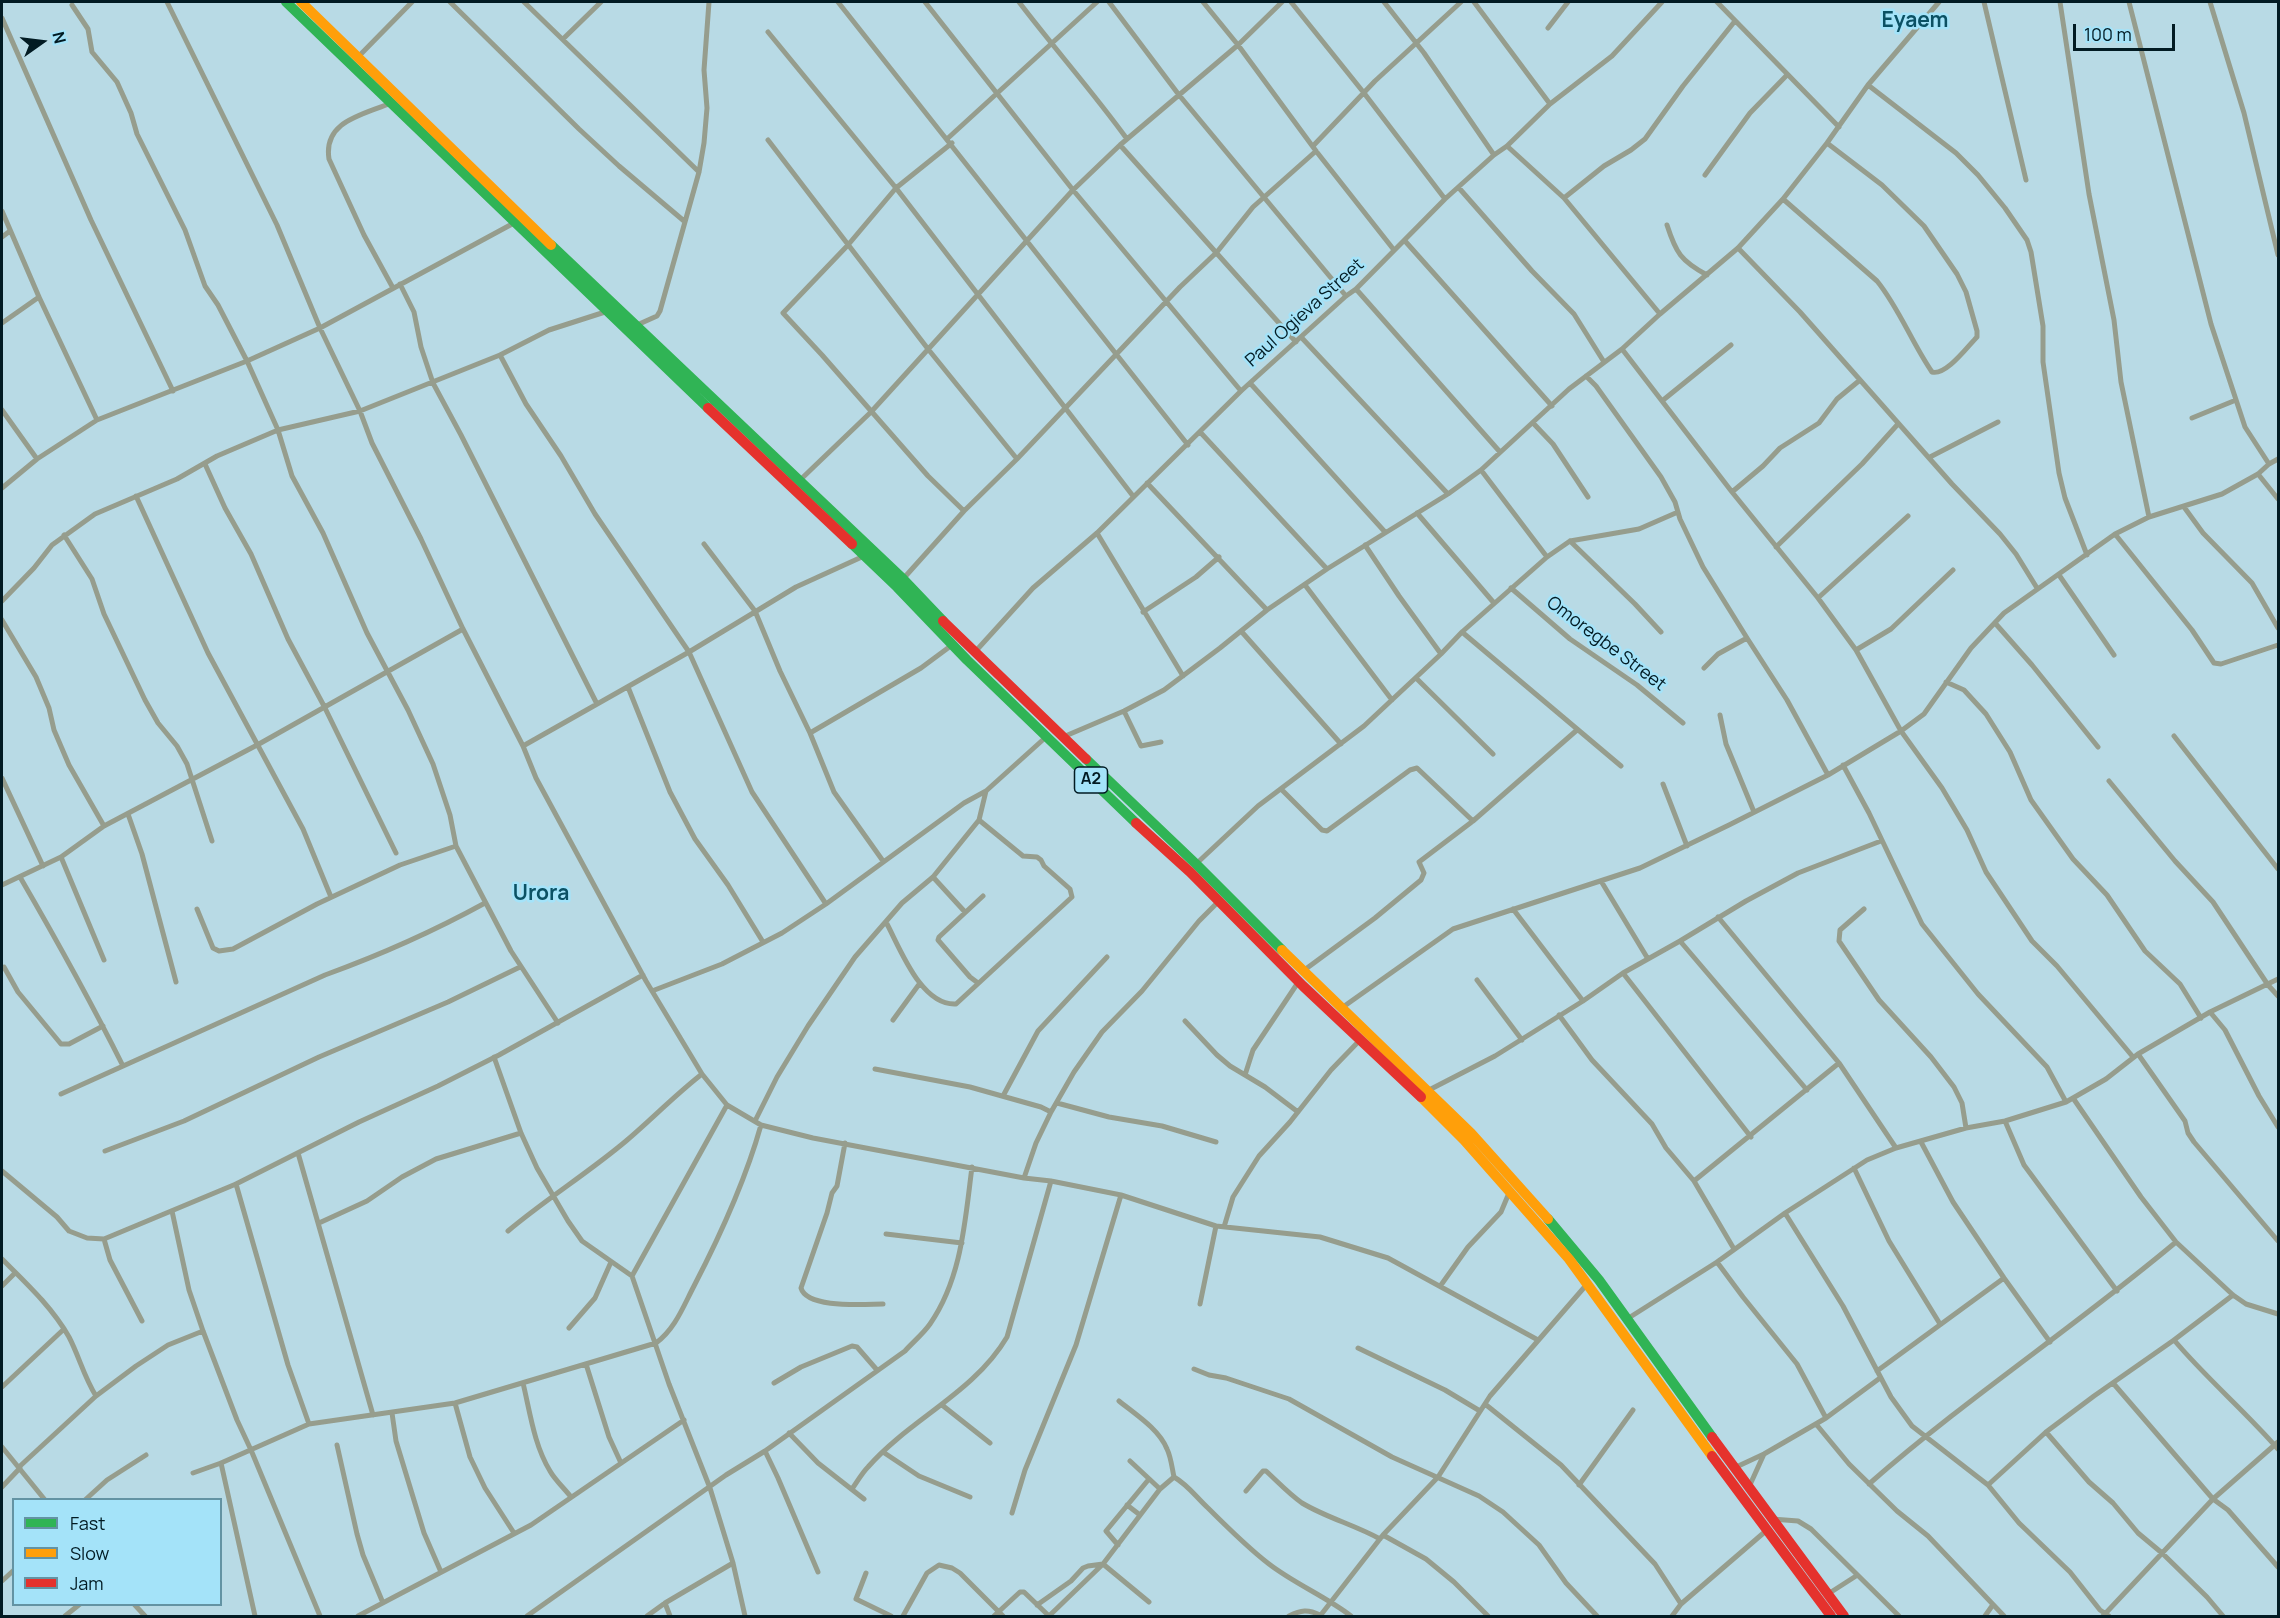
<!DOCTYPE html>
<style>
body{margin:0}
#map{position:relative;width:2280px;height:1618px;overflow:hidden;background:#b8dae5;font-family:Manrope,sans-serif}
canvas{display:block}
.frame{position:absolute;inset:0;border:3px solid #021b23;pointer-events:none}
.legend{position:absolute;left:12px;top:1498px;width:210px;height:108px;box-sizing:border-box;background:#a4e3f9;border:2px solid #6393a3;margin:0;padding:8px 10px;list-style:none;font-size:18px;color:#021b23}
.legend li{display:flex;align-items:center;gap:12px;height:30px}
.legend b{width:30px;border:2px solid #6393a3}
.north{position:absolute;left:12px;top:12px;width:60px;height:60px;-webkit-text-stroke:4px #a4e3f9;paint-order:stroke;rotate:76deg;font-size:16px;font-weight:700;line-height:24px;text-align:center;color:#021b23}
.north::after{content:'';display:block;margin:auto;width:21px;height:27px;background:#021b23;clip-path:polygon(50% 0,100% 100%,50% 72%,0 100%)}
.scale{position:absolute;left:2073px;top:24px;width:102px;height:27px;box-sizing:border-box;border:3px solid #021b23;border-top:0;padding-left:8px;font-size:18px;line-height:21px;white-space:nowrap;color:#021b23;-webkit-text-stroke:4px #a4e3f9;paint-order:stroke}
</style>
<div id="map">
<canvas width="2280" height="1618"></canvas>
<div class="frame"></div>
<ul class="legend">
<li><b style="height:8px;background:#30b455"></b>Fast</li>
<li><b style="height:8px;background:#ff9f0a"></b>Slow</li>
<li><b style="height:8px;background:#e5322d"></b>Jam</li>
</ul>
<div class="north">N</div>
<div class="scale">100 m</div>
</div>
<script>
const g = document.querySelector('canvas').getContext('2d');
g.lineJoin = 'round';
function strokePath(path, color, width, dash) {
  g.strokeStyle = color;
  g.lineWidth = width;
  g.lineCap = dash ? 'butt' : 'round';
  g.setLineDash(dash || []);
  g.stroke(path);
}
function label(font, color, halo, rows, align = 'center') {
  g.font = font + ' Manrope,sans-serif';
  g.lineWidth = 5;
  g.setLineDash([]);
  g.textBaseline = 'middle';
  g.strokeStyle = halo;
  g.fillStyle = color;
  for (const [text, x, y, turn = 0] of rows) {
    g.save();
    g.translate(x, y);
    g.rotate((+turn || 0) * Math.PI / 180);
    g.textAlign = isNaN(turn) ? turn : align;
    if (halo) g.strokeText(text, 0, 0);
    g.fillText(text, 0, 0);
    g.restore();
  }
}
const street = new Path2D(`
 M 167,2 L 277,225 L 320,328 L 360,411 L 372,443 L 421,539 L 463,629 L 523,746 L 536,778 L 646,981 L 702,1074 L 727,1105 L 761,1125 L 813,1138 L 1024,1178 L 1051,1181 L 1121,1195 L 1216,1226 L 1320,1237 L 1388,1258 L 1538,1340
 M 450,2 L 579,129 L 619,166 L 684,221
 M 524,2 L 699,172
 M 838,2 L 1188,445
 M 925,2 L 1073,190 L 1241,391
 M 1019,2 C 1054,48 1093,92 1127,139
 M 1109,2 L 1179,95 L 1346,296
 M 1203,2 L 1238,45 L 1316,151 L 1394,250
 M 1291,2 L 1364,93 L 1445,199
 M 1384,2 L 1424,53 L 1494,155
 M 1474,2 L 1550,104
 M 1717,2 L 1839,127
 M 1984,2 L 2026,180
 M 2060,2 L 2089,194 L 2114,320 L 2121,382 L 2149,517
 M 2129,2 L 2211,324 L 2245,427 L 2269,464
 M 2210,2 L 2244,113 L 2278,255
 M 72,5 L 88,29 L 92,52 L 117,82 L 131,113 L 137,134 L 185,230 L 205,286 L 218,305 L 247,361 L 278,430 L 292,476 L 323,533 L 367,633 L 408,710 L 433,764 L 450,815 L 456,846 L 511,951 L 558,1023
 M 2,18 L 91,220 L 173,391
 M 1548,28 L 1568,2
 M 768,32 L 896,188 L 1133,496
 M 563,39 L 601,2
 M 358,57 L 412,2
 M 1868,85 L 1956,153 L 1978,175 L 2005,208 L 2027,240 L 2031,252 L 2043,326 L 2043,362 L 2059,473 L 2065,498 L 2087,555
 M 391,103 C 363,115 323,121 329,159 L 364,235 L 393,288
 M 947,139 L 1097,2
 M 768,140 L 928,349 L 1017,459
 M 952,143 L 896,188 L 848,245 L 783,313 L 822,355 L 928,476 L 964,511
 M 1120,145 L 1296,342
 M 1313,146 L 1375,81 L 1461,2
 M 1507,146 L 1564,198 L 1660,314
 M 1705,175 L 1750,113 L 1787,75
 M 1459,188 L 1532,271 L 1574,314 L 1604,362
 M 1564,198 L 1604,166 L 1631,150 L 1645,139 L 1683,86 L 1735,21
 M 1783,199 L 1877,281 C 1899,308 1912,343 1932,372 C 1946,376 1967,347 1977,337 L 1977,331 L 1966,292 L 1957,274 L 1924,226 L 1882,185 L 1827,143
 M 2,211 L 39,297 L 97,420
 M 1667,225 C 1676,253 1681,261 1707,275
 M 2,237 L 10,231
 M 1405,241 L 1552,406
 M 1738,248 L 1800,312 L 1952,484 L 2000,534 L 2016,554 L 2037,588
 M 400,284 L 414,312 L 421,347 L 433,383 L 461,435 L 597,704
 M 1356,289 L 1500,452
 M 2,323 L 39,297
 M 637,325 L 657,316 L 660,311 L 699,172 L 704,143 L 707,108 L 704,70 L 709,2
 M 1301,337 L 1448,494
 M 1622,349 L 1732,492 L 1818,598 L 1856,650 L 1901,731 L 1942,788 L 1967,830 L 1986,872 L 2032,941 L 2057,966 L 2133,1057
 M 500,355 L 526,404 L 561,456 L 595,514 L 689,652 L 752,792 L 826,904
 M 1586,376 L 1596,386 L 1661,477 L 1675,502 L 1680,519 L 1703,567 L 1747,638 L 1718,654 L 1704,668
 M 1250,383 L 1385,532
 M 1662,401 L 1731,345
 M 2,410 L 37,459
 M 2192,418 L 2236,400
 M 1534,424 L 1553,444 L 1588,497
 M 1201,433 L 1327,569
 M 1930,457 L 1998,422
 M 205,464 L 225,508 L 251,554 L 288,639 L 324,706 L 396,853
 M 1481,470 L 1547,557
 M 2258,474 L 2278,499
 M 798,482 L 871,412 L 1073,190 L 1120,145 L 1238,45 L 1282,2
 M 1147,483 L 1267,610
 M 2,488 L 37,459 L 97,420 L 247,361 L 320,328 L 514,223
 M 1732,492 L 1763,466 L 1780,448 L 1819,423 L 1837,399 L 1860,380
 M 136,496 L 208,653 L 303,829 L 331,897
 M 2184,507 L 2203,533 L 2252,583 L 2278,628
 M 1417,513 L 1494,603
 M 1097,533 L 1183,676
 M 2115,534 L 2149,517 L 2222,494 L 2258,474 L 2269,464 L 2278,459
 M 64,535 L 92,579 L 104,614 L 145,700 L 158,723 L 177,746 L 187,764 L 212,841
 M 1570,541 L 1635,604 L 1661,632
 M 704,544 L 755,611 L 780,671 L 810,733 L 834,792 L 883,861
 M 1365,545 L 1399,596 L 1441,654
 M 1776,547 L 1862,464 L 1898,424
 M 2059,575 L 2114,655
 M 903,579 L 964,511 L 1017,459 L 1180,287 L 1217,252 L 1253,207 L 1316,151
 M 1305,585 L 1392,700
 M 1511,588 L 1570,639 L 1637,685 L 1683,723
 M 1818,598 L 1908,516
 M 2,601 L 34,568 L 52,545 L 95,514 L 177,479 L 217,456 L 278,430 L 360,411 L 500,355 L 549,330 L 605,312
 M 1143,612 L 1196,577 L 1219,557
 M 2,620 L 36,677 L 49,708 L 54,730 L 69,765 L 104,826
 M 1995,623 L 2032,665 L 2098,747
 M 1241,631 L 1341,744
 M 1462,632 L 1621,766
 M 1747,638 L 1787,700 L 1828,775
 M 1856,650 L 1891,629 L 1953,570
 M 974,653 L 1033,588 L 1097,533 L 1241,391 L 1346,296 L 1356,289 L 1445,199 L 1494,155 L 1507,146 L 1550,104 L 1612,56 L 1662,2
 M 1416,678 L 1493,754
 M 1946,682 L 1964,690 L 1986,714 L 2010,752 L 2031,800 L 2073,859 L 2107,895 L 2145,951 L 2180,984 L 2201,1018
 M 628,687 L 670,792 L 695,839 L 728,885 L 763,942
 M 1124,711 L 1141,746 L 1161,742
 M 1720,715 L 1726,744 L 1754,812
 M 810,733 L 921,668 L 952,645
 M 2174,736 L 2278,869
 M 1063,737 L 1124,711 L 1164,690 L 1220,648 L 1267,610 L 1327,569 L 1448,494 L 1481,470 L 1569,389 L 1622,349 L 1660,314 L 1738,248 L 1783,199 L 1827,143 L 1868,85 L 1939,2
 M 523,746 L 689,652 L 796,587 L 864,556
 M 1843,765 L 1869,813 L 1922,924 L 1978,994 L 2047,1067 L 2066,1102
 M 2,778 L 43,866
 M 2109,781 L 2175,861 L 2213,902 L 2268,985 L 2278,996
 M 1663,784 L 1687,846
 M 1281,789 L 1322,830 L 1327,831 L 1410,770 L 1417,768 L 1473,821
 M 128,814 L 142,854 L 176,982
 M 61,857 L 104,960
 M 1196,864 L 1258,806 L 1364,726 L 1441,654 L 1462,632 L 1547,557 L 1570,541 L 1639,529 L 1678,512
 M 20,877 C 56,939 91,1002 123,1066
 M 933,877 L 965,912
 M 1601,881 L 1648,959
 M 2,885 L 61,857 L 104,826 L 259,744 L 463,629
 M 197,909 L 213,948 L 219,951 L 233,949 L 317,904 L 400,865 L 456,846
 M 1513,909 L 1583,1001
 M 1864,909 L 1840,930 L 1839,941 L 1879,1000 L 1931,1057 L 1954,1087 L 1962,1103 L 1966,1128
 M 1718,917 L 1839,1063 L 1896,1148
 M 886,922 C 900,948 921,1006 956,1004 L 1072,897 L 1070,889 L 1044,866 L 1041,860 L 1037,857 L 1023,856 L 979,820
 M 1680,941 L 1807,1090
 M 4,967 L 18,992 L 61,1044 L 69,1044 L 103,1026
 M 1303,971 L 1375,918 L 1421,880 L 1424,873 L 1419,862 L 1473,821 L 1577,730
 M 1623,973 L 1751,1137
 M 1477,980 L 1522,1040
 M 978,983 L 970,977 L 938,940 L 939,937 L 983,896
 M 652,991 L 722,964 L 782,933 L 826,904 L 964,803 L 986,791 L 1046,737
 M 1343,1007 L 1453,929 L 1640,868 L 1729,825 L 1828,775 L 1901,731 L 1924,714 L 1971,648 L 2004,613 L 2115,534 L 2192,630 L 2214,663 L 2221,664 L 2278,645
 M 2210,1012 L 2225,1030 L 2259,1096 L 2278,1127
 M 1559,1015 L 1592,1060 L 1652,1124 L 1666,1148 L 1694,1181 L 1734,1249
 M 893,1020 L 920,983
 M 1185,1021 L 1217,1055 L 1230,1066 L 1265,1087 L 1298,1112
 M 2138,1054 L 2185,1121 L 2188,1133 L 2194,1142 L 2278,1241
 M 494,1057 L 521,1133 L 537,1168 L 568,1221 L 582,1241 L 632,1276 L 669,1384 L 710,1488 L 733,1563 L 745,1616
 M 875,1069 L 970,1087 L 1041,1107 L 1051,1112
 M 1245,1075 L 1253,1050 L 1299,981
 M 1429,1090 L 1495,1056 L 1583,1001 L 1623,973 L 1680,941 L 1746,901 L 1798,873 L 1881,841
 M 61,1094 L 325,975 C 380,955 434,931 485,903
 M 1003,1096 L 1038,1031 L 1107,957
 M 2073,1098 L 2141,1197 L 2176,1242 L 2233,1295 L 2246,1304 L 2278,1314
 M 1057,1103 L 1109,1117 L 1162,1126 L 1216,1142
 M 755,1121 L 777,1077 L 808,1026 L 855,957 L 902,903 L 933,877 L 979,820 L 986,791
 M 2005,1121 L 2024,1165 L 2117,1291
 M 1921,1142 L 1953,1202 L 2004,1278 L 2050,1342
 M 845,1143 L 837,1186 L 832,1193 L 827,1213 L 801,1288 C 807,1309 865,1304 883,1304
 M 105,1151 L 184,1121 L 319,1057 L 448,1002 L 520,967
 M 298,1153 L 373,1415
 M 1854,1168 L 1889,1241 L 1940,1324
 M 2,1171 L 57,1217 L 69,1231 L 87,1238 L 104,1239 L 236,1184 L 359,1122 L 438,1086 L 499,1055 L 643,975
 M 1024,1178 L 1036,1143 L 1051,1112 L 1074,1072 L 1102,1032 L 1142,991 L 1199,921 L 1219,901
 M 1694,1181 L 1839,1063
 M 236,1184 L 288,1365 L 309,1424
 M 172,1211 L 189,1290 L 203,1331 L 237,1420 L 251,1450 L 320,1616
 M 1785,1213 L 1843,1306 L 1891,1397 L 1912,1426 L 1988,1485 L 2019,1523 L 2070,1572 L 2100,1610 L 2109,1616
 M 319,1223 L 367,1201 L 402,1177 L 436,1159 L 521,1133
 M 1224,1227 L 1233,1197 L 1259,1156 L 1290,1122 L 1331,1070 L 1360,1040
 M 508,1231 C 546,1199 588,1173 626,1141 C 652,1119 675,1095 702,1074
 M 886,1234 L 962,1243
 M 104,1239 L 110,1260 L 142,1321
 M 2,1259 C 26,1283 52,1307 69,1337 C 79,1356 84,1377 96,1396
 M 1717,1262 L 1743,1297 L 1797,1364 L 1826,1418
 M 632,1276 L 727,1105
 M 1441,1285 L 1468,1247 L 1501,1212 L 1509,1193
 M 2,1286 L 15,1273
 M 1200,1304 L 1216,1226
 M 1627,1319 L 1717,1262 L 1785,1213 L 1867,1160 L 1896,1148 L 1966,1128 L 2005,1121 L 2066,1102 L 2106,1079 L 2138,1054 L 2210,1012 L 2278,979
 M 569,1328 L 595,1298 L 611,1262
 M 2174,1340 C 2207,1379 2245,1411 2278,1449
 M 1358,1348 L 1445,1390 L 1480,1411
 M 586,1364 L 609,1437 L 621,1463
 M 1194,1369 L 1209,1375 L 1226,1378 L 1289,1399 L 1392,1457 L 1479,1496 L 1503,1512 L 1539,1545 L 1566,1583 L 1597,1616
 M 1877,1371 L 2004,1278
 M 523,1383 C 530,1412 534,1445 550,1471 C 555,1480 564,1488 571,1497
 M 774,1383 L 801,1367 L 852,1346 L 857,1347 L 877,1370
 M 2113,1383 L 2213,1499 L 2228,1510 L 2278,1567
 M 2,1387 L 64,1329
 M 1119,1401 C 1135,1414 1159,1429 1167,1449 C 1171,1457 1172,1468 1174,1477
 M 455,1403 L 470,1457 L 485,1488 L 514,1533
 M 1485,1404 L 1561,1465 L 1655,1564 L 1681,1604
 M 942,1405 L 990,1443
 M 392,1413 L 396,1441 L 424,1533 L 441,1572
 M 1816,1424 L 1849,1464 L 1897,1511 L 1928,1536 L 2004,1616
 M 2046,1432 L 2089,1482 L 2113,1503 L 2138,1533 L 2162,1553 L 2207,1597 L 2223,1616
 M 789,1433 L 818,1463 L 864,1499
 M 337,1445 L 357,1534 L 363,1555 L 383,1603
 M 2,1447 L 45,1500
 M 765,1451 L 778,1478 L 818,1572
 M 883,1452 L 919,1476 L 970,1497
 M 1130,1461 L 1160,1489
 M 221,1463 L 255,1616
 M 19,1467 L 96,1396 L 136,1366 L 168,1345 L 203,1331
 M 1734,1468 L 1764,1454 L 1826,1418 L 1880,1378
 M 193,1473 L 221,1463 L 309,1424 L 455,1403 L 656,1343 C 675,1329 683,1307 694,1286 C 721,1234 745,1182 761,1125
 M 1869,1484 C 1967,1398 2076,1326 2176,1242
 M 1579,1485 L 1633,1410
 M 1988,1485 L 2046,1432 L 2094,1396 L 2174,1340 L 2233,1295
 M 2,1487 L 20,1468
 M 1749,1487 L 1764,1454
 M 852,1489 C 857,1482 862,1473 868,1467 C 910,1419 974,1393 1007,1337 L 1051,1181
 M 1246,1491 L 1263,1471 L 1266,1471 C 1278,1482 1289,1494 1302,1503 C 1327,1518 1355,1525 1380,1539
 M 85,1500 L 107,1480 L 146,1455
 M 1127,1505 L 1140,1515
 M 1012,1513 L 1025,1470 L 1076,1345 L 1121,1195
 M 1772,1519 L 1798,1521 L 1811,1529 L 1899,1616
 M 1383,1535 L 1426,1559 L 1454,1582 L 1488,1616
 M 1118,1545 L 1106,1531 L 1149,1479
 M 866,1573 L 856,1599 L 891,1616
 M 2,1581 L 14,1570
 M 1828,1594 L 1856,1576
 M 665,1603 L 670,1616
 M 134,1604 L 145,1616
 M 1037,1605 L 1071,1581 L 1083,1568 L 1088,1566 L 1103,1564 L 1149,1602
 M 65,1616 L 80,1604
 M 358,1616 L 531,1525 L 684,1420
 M 527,1616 L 726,1475 L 765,1451 L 905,1351 C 913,1342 923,1334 930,1324 C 962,1278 965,1220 972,1167
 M 647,1616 L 665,1603 L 733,1563
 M 903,1616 L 927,1573 L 939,1565 L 952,1568 L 960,1573 L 1003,1616
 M 994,1616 L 1020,1592 L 1024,1592 L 1049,1616
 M 1049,1616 L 1103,1564 L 1160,1489 L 1174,1477 C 1188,1485 1196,1497 1208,1508 C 1227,1527 1248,1548 1269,1564 C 1295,1584 1325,1596 1351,1616
 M 1289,1616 C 1301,1610 1308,1609 1320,1615
 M 1320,1616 L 1383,1535 L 1438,1477 L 1490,1396 L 1588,1283
 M 1672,1616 L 1681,1604 L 1767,1530
 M 1985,1616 L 1992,1606
 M 2103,1616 L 2213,1499 L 2278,1442`);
const fast = new Path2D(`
 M 286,2 L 708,408
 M 551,245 L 903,579 L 943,621
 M 852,544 L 897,587 L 967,660 L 1136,823
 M 1086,759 L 1196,864 L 1282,950
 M 1548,1219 L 1599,1280 L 1712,1437`);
const slow = new Path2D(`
 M 301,2 L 551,245
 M 1282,950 L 1471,1133 L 1548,1219
 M 1421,1097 L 1464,1140 L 1569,1259 L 1712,1456`);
const jam = new Path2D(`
 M 708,408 L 852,544
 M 943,621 L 1086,759
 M 1136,823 L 1190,872 L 1303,986 L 1421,1097
 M 1712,1437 L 1844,1616
 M 1712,1456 L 1831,1616`);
const shields = [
 [1091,780,33]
];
const shieldNames = [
 ["A2",1091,780]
];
const streetNames = [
 ["Paul Ogieva Street",1305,313,-42],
 ["Omoregbe Street",1606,644,37]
];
const quarterNames = [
 ["Eyaem",1915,21],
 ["Urora",541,894]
];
strokePath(street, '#969d8d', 5);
strokePath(fast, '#30b455', 10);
strokePath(slow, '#ff9f0a', 10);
strokePath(jam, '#e5322d', 10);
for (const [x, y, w] of shields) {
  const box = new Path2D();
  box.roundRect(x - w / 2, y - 13, w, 26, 4.5);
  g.fillStyle = '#a4e3f9';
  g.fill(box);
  strokePath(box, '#021b23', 1.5);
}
label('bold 16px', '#021b23', null, shieldNames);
label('18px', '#021b23', '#a4e3f9', streetNames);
label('bold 21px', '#0b5164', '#a4e3f9', quarterNames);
</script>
